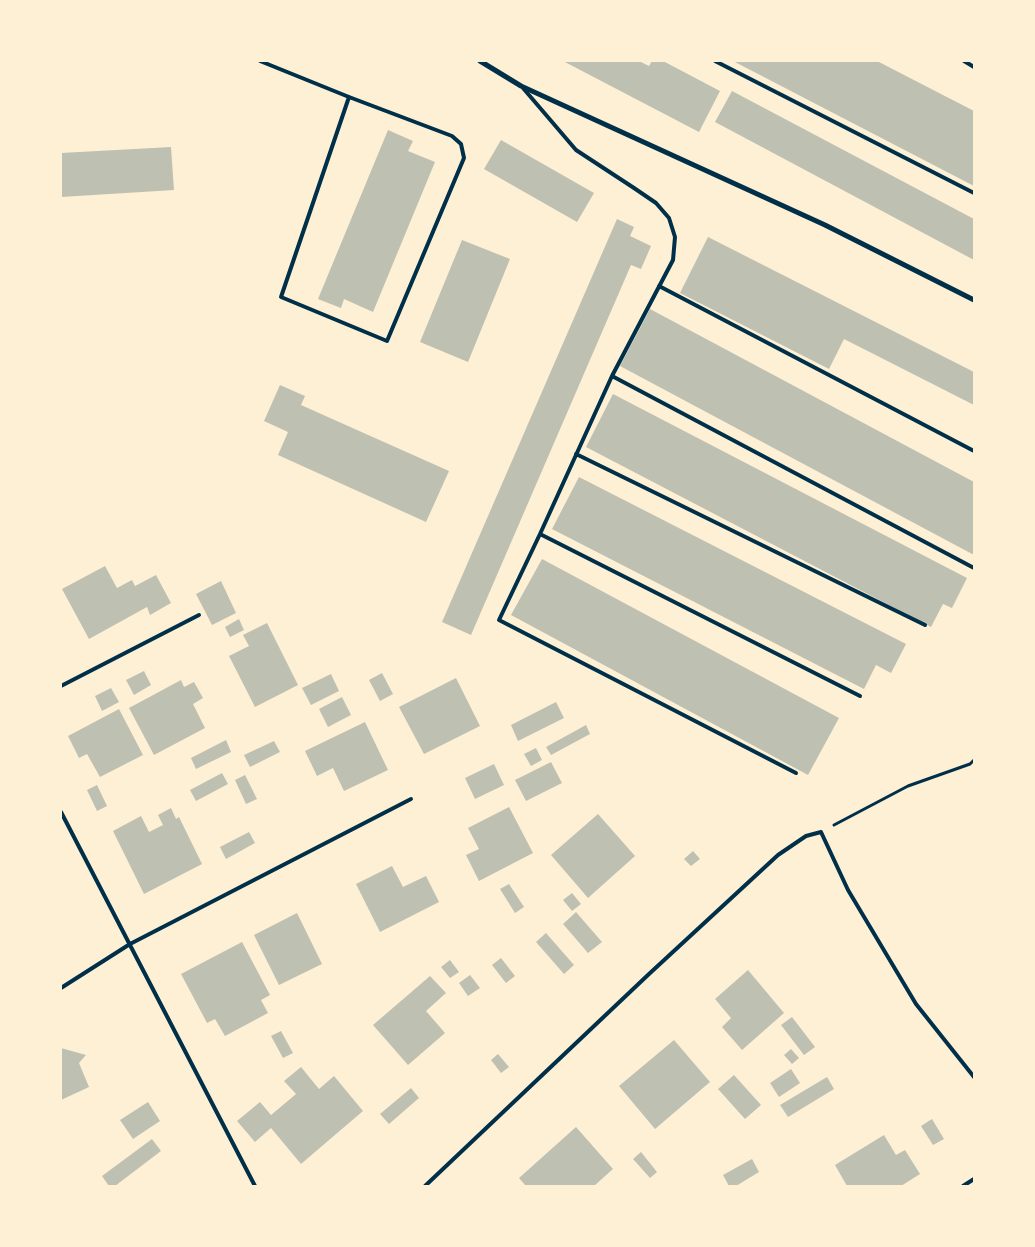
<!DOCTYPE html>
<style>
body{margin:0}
#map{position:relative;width:1035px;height:1247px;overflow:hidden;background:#fdf0d5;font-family:"Golos Text",sans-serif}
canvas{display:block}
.frame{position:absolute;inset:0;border:62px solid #fdf0d5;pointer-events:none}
</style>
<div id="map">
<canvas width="1035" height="1247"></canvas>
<div class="frame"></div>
</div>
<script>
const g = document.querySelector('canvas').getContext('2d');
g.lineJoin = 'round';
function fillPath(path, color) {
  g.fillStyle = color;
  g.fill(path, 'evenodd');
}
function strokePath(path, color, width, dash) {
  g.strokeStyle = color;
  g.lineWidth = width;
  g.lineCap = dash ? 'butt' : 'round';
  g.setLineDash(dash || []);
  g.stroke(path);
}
const building = new Path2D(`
 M 563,61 L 639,61 L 649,66 L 652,61 L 663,61 L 720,91 L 699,132 Z
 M 733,61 L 877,61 L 974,111 L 974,186 Z
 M 732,91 L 974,219 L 974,260 L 715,122 Z
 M 388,130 L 413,141 L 408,151 L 435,162 L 373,312 L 344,299 L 341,308 L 318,299 Z
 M 501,140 L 594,193 L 577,222 L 484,169 Z
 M 171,147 L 174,190 L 61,197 L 61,153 Z
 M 617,219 L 634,227 L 630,236 L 651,246 L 641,269 L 631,265 L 471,635 L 442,622 Z
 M 708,237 L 974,372 L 974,405 L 844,339 L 829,369 L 680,293 Z
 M 462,240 L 510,259 L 468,362 L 420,342 Z
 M 650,309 L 974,482 L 974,555 L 620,366 Z
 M 280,385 L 305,396 L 301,405 L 449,471 L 426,522 L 278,455 L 288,432 L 264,421 Z
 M 613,394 L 967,578 L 952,608 L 943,604 L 931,627 L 586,447 Z
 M 579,477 L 906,644 L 891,673 L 876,665 L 864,689 L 552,529 Z
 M 542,559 L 839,718 L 808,775 L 511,615 Z
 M 105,566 L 117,588 L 132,580 L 135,586 L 156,575 L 171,603 L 150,615 L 147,607 L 89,639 L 62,589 Z
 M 221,581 L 236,613 L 212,625 L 196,594 Z
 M 239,619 L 244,630 L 230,637 L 225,627 Z
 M 267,623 L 298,685 L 255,707 L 229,656 L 249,646 L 243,635 Z
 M 144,671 L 151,685 L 134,695 L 126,680 Z
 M 382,673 L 393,694 L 380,701 L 369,680 Z
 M 331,674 L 339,691 L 311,705 L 302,688 Z
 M 456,678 L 480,726 L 424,754 L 399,707 Z
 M 181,680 L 184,687 L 194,682 L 203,698 L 193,704 L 205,728 L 154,755 L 129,708 Z
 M 111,688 L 119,702 L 102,711 L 95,696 Z
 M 342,697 L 351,715 L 328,727 L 319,709 Z
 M 556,702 L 564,718 L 518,741 L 511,725 Z
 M 119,709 L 143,755 L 100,777 L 87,754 L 79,758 L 68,736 Z
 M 365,722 L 388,770 L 344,791 L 333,768 L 317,776 L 305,751 Z
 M 586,725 L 590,734 L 551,755 L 546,747 Z
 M 226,740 L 231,752 L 196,769 L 191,758 Z
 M 274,741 L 280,752 L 250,767 L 244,755 Z
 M 536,748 L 542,760 L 531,766 L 524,754 Z
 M 551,762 L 562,783 L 526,801 L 515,780 Z
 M 494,764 L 504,785 L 475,799 L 465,778 Z
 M 222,773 L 228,784 L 196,801 L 190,790 Z
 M 245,775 L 257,799 L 246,804 L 235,780 Z
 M 97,785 L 107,806 L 97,811 L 87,790 Z
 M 509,807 L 533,853 L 479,881 L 466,855 L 479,849 L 468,828 Z
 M 171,808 L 176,819 L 179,817 L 202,864 L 144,894 L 113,831 L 141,816 L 149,832 L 163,825 L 158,815 Z
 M 598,814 L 635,856 L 588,898 L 551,855 Z
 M 249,832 L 255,843 L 226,859 L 220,847 Z
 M 693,851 L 700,859 L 691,866 L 684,859 Z
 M 392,866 L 403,887 L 426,876 L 439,902 L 380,932 L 356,884 Z
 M 509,884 L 524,907 L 515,913 L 500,889 Z
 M 572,893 L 581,904 L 572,911 L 563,900 Z
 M 576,912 L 602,942 L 588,953 L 563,924 Z
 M 297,913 L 322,964 L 279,985 L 254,935 Z
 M 546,933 L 574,965 L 564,974 L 536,942 Z
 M 242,942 L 270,995 L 261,1000 L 268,1013 L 225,1036 L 215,1019 L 207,1023 L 181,974 Z
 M 501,958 L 515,976 L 506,983 L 492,965 Z
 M 450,960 L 459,972 L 450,978 L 441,967 Z
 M 748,970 L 784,1013 L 742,1050 L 722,1027 L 731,1018 L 715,999 Z
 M 470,975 L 480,988 L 468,996 L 459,983 Z
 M 430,976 L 446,993 L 426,1011 L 445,1033 L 408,1065 L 373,1025 Z
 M 792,1017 L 815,1047 L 804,1055 L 781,1025 Z
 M 281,1031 L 293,1053 L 283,1058 L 271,1036 Z
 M 674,1040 L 710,1082 L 655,1129 L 619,1086 Z
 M 61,1048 L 86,1055 L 79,1063 L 89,1087 L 61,1100 Z
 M 791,1049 L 799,1058 L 792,1064 L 784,1055 Z
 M 498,1054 L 509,1067 L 501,1073 L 491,1060 Z
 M 301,1067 L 319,1089 L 334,1076 L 363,1111 L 301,1164 L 271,1128 L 255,1142 L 237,1121 L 260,1102 L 271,1115 L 296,1094 L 284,1081 Z
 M 791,1069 L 800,1083 L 779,1097 L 770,1083 Z
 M 734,1075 L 761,1105 L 745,1119 L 718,1089 Z
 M 827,1077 L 834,1089 L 788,1117 L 780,1105 Z
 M 411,1088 L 419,1098 L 389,1124 L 380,1114 Z
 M 148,1102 L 160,1121 L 133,1139 L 120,1120 Z
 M 932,1119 L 944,1139 L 933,1145 L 921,1126 Z
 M 576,1127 L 613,1169 L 594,1186 L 526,1186 L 519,1178 Z
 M 884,1135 L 896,1155 L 905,1150 L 920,1174 L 901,1186 L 847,1186 L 835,1165 Z
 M 152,1139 L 161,1151 L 115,1186 L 109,1186 L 102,1176 Z
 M 641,1152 L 657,1172 L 650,1178 L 633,1159 Z
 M 752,1159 L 759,1172 L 736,1186 L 729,1186 L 723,1175 Z`);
const path = new Path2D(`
 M 834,825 L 908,786 L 970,764 L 974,760`);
const service = new Path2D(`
 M 260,61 L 349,97 L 452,136 L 461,144 L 464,158 L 387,341 L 281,297 L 349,97
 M 715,61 L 974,193
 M 964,61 L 974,67
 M 523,88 L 576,150 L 634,188 L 656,203 L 669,218 L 675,237 L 673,260 L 612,376 L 540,534 L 499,620 L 796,773
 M 659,286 L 974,451
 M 612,376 L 974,568
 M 576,454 L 925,625
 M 540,534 L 860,696
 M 61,686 L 199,615
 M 61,812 L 255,1186
 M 61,988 L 130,944 L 411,799
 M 425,1186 L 649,974 L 778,855 L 806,836 L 821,832 L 848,890 L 916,1004 L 974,1077
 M 963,1186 L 974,1179`);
const minor = new Path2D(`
 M 480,61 L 521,86 L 825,225 L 974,300`);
fillPath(building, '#bec0b2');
strokePath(path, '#003049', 3);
strokePath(service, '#003049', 4);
strokePath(minor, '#003049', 5);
</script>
